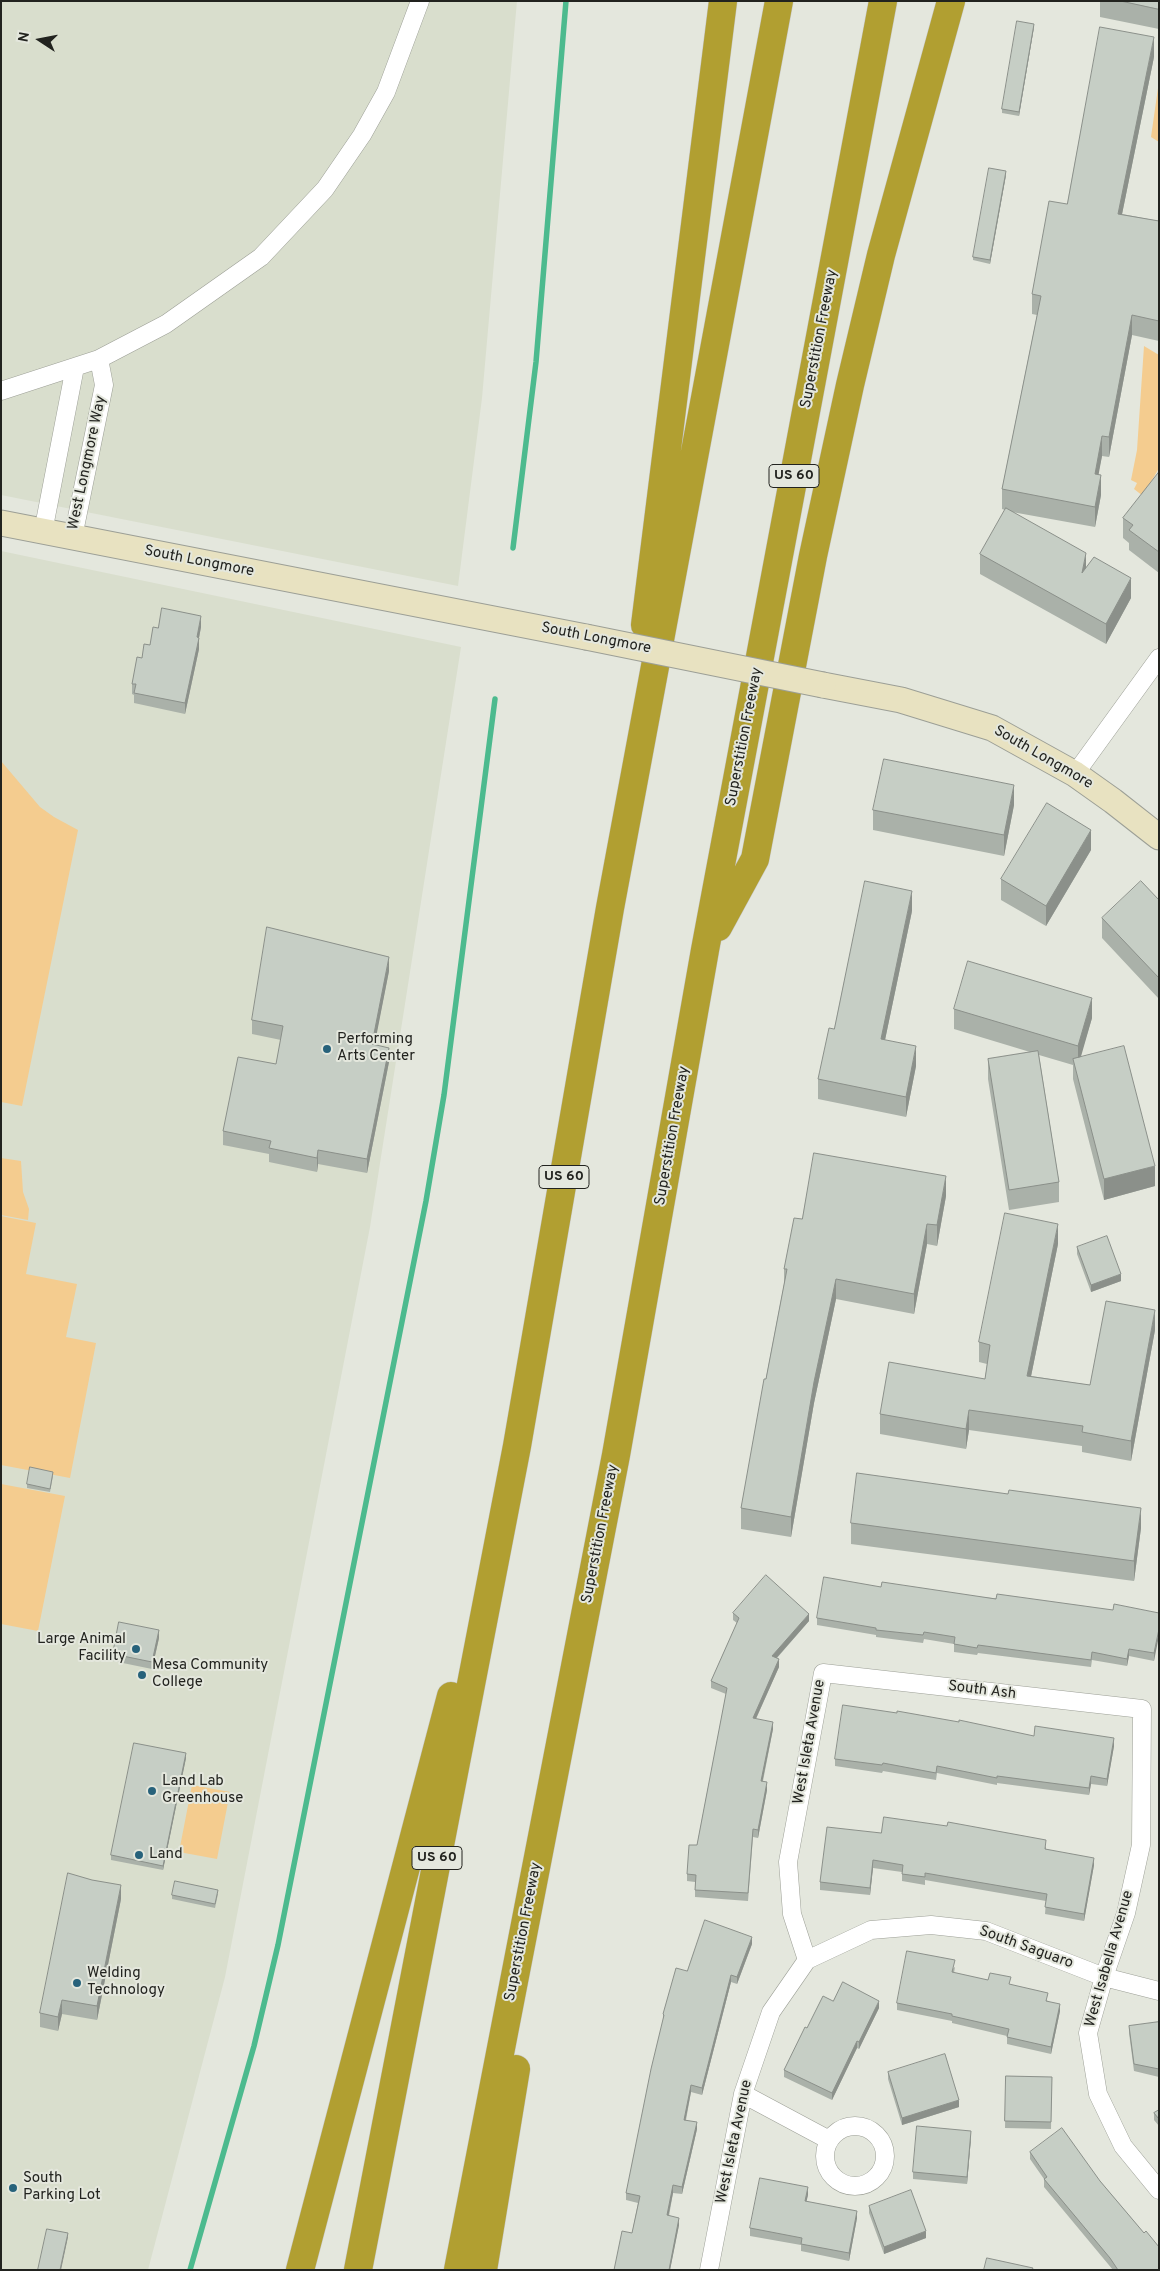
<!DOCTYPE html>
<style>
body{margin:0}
#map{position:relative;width:1160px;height:2271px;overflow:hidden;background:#e4e7dd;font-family:Overpass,sans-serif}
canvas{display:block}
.frame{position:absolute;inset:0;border:2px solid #22231f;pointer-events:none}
.north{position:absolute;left:15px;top:15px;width:50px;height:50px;-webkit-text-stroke:4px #e4e7dd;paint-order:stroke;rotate:281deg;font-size:14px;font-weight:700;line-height:20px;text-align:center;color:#22231f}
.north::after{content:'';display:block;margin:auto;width:18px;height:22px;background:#22231f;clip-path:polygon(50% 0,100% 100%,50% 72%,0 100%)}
</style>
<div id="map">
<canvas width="1160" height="2271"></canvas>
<div class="frame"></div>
<div class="north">N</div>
</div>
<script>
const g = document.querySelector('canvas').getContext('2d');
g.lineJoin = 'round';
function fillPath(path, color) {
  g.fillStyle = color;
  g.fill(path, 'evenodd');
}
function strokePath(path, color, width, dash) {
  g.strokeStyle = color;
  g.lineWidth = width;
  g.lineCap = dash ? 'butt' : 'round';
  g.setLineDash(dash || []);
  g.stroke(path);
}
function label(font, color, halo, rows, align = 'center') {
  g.font = font + ' Overpass,sans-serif';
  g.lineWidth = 4;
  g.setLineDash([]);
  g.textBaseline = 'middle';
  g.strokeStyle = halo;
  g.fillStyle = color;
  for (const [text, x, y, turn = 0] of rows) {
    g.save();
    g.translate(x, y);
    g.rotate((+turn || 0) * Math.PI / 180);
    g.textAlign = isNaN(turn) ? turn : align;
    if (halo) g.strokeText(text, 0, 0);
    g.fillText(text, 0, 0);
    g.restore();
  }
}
const built = new Path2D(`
 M 1,1 L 517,1 L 482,398 L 458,586 L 1,495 Z
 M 1,551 L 461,647 L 370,1227 L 225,1977 L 148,2270 L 1,2270 Z`);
const green = new Path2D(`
 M 1159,81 L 1159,142 L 1151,137 Z
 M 1144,346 L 1159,355 L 1159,468 L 1143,496 L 1134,489 L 1137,483 L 1131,480 L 1137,450 Z
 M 1,761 L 40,807 L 54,817 L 78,830 L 22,1106 L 1,1102 Z
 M 1,1158 L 21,1161 L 23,1192 L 29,1209 L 28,1220 L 1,1215 Z
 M 1,1216 L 36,1223 L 26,1274 L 77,1284 L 66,1337 L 96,1343 L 70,1478 L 1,1465 Z
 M 1,1484 L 65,1496 L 38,1631 L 1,1624 Z
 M 192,1785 L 230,1792 L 217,1859 L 179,1852 Z`);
const stream = new Path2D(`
 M 513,548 L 536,362 L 566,1
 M 190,2270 L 254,2046 L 278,1945 L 426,1201 L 444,1095 L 495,699`);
const street = new Path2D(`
 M 1,391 L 99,359 L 166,324 L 261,257 L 325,189 L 362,135 L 386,92 L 420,1
 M 43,532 L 75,367
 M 73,537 L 104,385 L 99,359
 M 1075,774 L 1159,658
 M 807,1960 L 871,1930 L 931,1925 L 986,1931 L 1104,1977 L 1159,1991
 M 743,2094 L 829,2140
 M825 2156a30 30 0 1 1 60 0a30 30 0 1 1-60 0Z
 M 709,2270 L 743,2094 L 771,2012 L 807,1960 L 792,1914 L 788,1862 L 823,1673 L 1142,1709 L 1141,1845 L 1126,1913 L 1104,1977 L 1088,2033 L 1098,2094 L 1123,2146 L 1159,2190`);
const secondary = new Path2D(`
 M 1,523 L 586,637
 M 823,685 L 901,700 L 992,728 L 1075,774 L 1113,801 L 1159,837`);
const highway = new Path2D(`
 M 645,625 L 723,1
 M 718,927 L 755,859 L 813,556 L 850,385 L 881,255 L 951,1
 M 300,2270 L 451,1696
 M 358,2270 L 517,1446 L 610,908 L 779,1
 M 458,2270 L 616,1455 L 705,950 L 883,1
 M 483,2270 L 516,2069`);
const secondaryBridge = new Path2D(`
 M 586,637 L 823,685`);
const wall = new Path2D(`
 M 1100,1 L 1159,1 L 1159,29 L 1100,17 Z
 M 1034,27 L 1019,116 L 1002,113 L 1002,109 Z
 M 1154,57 L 1122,214 L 1159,221 L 1159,341 L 1132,335 L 1109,457 L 1102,456 L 1098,474 L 1101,495 L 1095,527 L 1012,512 L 1086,568 L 1131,598 L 1106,644 L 980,574 L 980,554 L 1005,510 L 1002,509 L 1002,489 L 1037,315 L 1032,314 L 1032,294 L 1067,204 Z
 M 1006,175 L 990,264 L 973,260 L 973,257 Z
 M 1159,472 L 1159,573 L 1129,550 L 1129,543 L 1123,538 L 1123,518 Z
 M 201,627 L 199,638 L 199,649 L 185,714 L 134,703 L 134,695 L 132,694 L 132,684 L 142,658 L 150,645 L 158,628 Z
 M 1014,805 L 1004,856 L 873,830 L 873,810 Z
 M 1091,850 L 1046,926 L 1001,900 L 1001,879 Z
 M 1159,900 L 1159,999 L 1102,938 L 1102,918 Z
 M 912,911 L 885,1040 L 916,1066 L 906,1117 L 818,1099 L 818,1079 L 834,1029 Z
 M 389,971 L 374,1045 L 389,1062 L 367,1173 L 318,1164 L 317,1172 L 269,1162 L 269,1154 L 223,1145 L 223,1131 L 276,1064 L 281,1040 L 252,1034 L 252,1020 Z
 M 954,1009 L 1092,1018 L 1080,1057 L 1155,1186 L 1104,1200 L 1073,1079 L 1073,1065 L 1039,1055 L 1059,1182 L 1059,1202 L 1009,1210 L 988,1079 L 988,1059 L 1030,1052 L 954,1029 Z
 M 946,1196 L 937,1246 L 927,1244 L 914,1314 L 836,1299 L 814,1403 L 791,1537 L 741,1529 L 741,1508 L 784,1284 L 784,1269 L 802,1219 Z
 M 1058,1244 L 1031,1376 L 1090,1385 L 1155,1330 L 1131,1461 L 1082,1452 L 1082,1446 L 969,1430 L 966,1449 L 880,1434 L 880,1414 L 985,1379 L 987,1364 L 979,1362 L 979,1342 Z
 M 1077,1247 L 1121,1281 L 1091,1292 L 1077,1254 Z
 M 53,1476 L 50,1492 L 27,1488 L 27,1484 Z
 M 1008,1494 L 1141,1528 L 1134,1581 L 851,1544 L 851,1523 Z
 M 881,1587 L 1113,1610 L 1159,1613 L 1154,1661 L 1129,1656 L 1127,1666 L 1092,1660 L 1091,1667 L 978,1653 L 977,1655 L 954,1652 L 954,1644 L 924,1639 L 923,1643 L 876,1637 L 876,1635 L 817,1625 L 817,1618 Z
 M 733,1613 L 809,1621 L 777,1658 L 779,1667 L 756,1719 L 773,1729 L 763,1781 L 767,1790 L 758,1838 L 753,1837 L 748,1901 L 695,1897 L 695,1882 L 687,1881 L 687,1874 L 697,1845 L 726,1694 L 711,1688 L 711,1681 L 737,1623 L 733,1620 Z
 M 159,1638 L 152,1669 L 113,1661 L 113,1654 Z
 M 1034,1736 L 1114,1746 L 1107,1786 L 1091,1784 L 1089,1795 L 997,1783 L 997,1785 L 937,1773 L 936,1780 L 883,1771 L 882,1773 L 835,1766 L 835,1759 Z
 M 186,1758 L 163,1870 L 111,1860 L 111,1855 Z
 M 881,1833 L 1046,1847 L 1046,1849 L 1094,1865 L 1084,1921 L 1045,1914 L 1046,1901 L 925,1880 L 925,1885 L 902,1881 L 902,1872 L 873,1868 L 870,1895 L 820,1890 L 820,1882 Z
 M 218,1894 L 215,1908 L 172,1899 L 172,1895 Z
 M 121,1899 L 97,2020 L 62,2014 L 58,2031 L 40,2027 L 40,2013 Z
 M 752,1944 L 737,1984 L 731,1982 L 702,2095 L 691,2092 L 686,2120 L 697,2129 L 682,2194 L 673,2193 L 669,2216 L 679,2225 L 670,2270 L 614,2270 L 632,2233 L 638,2203 L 626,2200 L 626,2193 L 663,2021 L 663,2014 L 687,1971 Z
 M 955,1967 L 954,1973 L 1011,1985 L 1048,2001 L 1060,2011 L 1051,2054 L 1007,2044 L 1007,2036 L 952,2023 L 952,2021 L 897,2010 L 897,2003 Z
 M 833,2001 L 879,2008 L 859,2049 L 857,2048 L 832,2100 L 784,2077 L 784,2070 L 807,2028 Z
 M 1159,2022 L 1159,2077 L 1134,2071 L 1129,2033 L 1129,2026 Z
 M 888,2072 L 959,2107 L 902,2125 L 888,2079 Z
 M 1006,2076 L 1052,2077 L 1051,2129 L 1005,2128 Z
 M 1159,2110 L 1159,2126 L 1154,2120 L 1154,2113 Z
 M 971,2138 L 967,2184 L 913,2179 L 913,2172 Z
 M 1030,2152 L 1100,2181 L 1144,2233 L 1159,2270 L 1113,2270 L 1044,2187 L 1044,2179 L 1030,2159 Z
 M 808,2195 L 806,2201 L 857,2218 L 849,2261 L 801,2251 L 801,2245 L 750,2236 L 750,2228 Z
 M 869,2206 L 926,2238 L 884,2254 L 869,2213 Z`);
const shadedWall = new Path2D(`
 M 1034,24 L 1034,27 L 1019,116 L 1019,112 Z
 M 1154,37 L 1154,57 L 1118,234 L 1118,214 Z
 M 1006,171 L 1006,175 L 990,264 L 990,260 Z
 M 1132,315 L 1132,335 L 1109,457 L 1109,437 Z
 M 1102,436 L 1102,456 L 1095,494 L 1095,474 Z
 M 1101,475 L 1101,495 L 1095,527 L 1095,507 Z
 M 1086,553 L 1086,573 L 1082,573 Z
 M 1131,578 L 1131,598 L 1106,644 L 1106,624 Z
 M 201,616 L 201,627 L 197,648 L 197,637 Z
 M 199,638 L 199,649 L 185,714 L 185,703 Z
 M 1014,785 L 1014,805 L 1004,856 L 1004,835 Z
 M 1091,830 L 1091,850 L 1046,926 L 1046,906 Z
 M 912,891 L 912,911 L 881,1059 L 881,1039 Z
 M 389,957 L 389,971 L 372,1058 L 372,1044 Z
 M 1092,998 L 1092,1018 L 1078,1067 L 1078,1046 Z
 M 916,1046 L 916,1066 L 906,1117 L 906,1097 Z
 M 389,1048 L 389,1062 L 367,1173 L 367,1159 Z
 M 318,1150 L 318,1164 L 317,1172 L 317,1158 Z
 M 1155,1166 L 1155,1186 L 1104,1200 L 1104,1179 Z
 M 946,1176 L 946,1196 L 937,1246 L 937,1225 Z
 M 927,1224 L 927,1244 L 914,1314 L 914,1294 Z
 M 1058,1224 L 1058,1244 L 1027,1396 L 1027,1376 Z
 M 1121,1274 L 1121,1281 L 1091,1292 L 1091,1285 Z
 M 836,1279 L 836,1299 L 814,1403 L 791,1537 L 791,1517 L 814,1382 Z
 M 1155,1310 L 1155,1330 L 1131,1461 L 1131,1441 Z
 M 969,1410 L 969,1430 L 966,1449 L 966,1429 Z
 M 1141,1508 L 1141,1528 L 1134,1581 L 1134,1561 Z
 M 809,1614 L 809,1621 L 772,1663 L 772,1656 Z
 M 1159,1629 L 1159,1636 L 1154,1661 L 1154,1653 Z
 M 159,1630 L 159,1638 L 152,1669 L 152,1662 Z
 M 1129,1649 L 1129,1656 L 1127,1666 L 1127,1659 Z
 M 779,1659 L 779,1667 L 753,1725 L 753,1718 Z
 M 773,1722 L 773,1729 L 761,1788 L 761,1781 Z
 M 1114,1738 L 1114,1746 L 1107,1786 L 1107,1779 Z
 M 186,1753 L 186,1758 L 163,1870 L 163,1866 Z
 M 1091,1776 L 1091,1784 L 1089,1795 L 1089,1788 Z
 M 767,1782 L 767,1790 L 758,1838 L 758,1830 Z
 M 1094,1858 L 1094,1865 L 1084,1921 L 1084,1914 Z
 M 873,1860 L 873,1868 L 870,1895 L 870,1888 Z
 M 121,1885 L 121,1899 L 97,2020 L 97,2006 Z
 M 752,1937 L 752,1944 L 737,1984 L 737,1977 Z
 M 731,1975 L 731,1982 L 702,2095 L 702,2088 Z
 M 62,2000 L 62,2014 L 58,2031 L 58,2017 Z
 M 879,2001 L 879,2008 L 859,2049 L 859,2042 Z
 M 1060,2004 L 1060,2011 L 1051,2054 L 1051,2047 Z
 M 857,2041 L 857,2048 L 832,2100 L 832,2093 Z
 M 691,2085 L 691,2092 L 684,2127 L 684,2120 Z
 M 959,2100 L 959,2107 L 902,2125 L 902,2118 Z
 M 697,2122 L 697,2129 L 682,2194 L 682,2187 Z
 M 971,2131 L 971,2138 L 967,2184 L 967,2177 Z
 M 673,2185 L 673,2193 L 667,2222 L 667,2215 Z
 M 808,2187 L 808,2195 L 805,2208 L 805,2201 Z
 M 857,2211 L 857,2218 L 849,2261 L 849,2253 Z
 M 679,2218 L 679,2225 L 670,2270 L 669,2270 Z
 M 926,2231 L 926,2238 L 884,2254 L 884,2247 Z
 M 68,2233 L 68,2237 L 61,2270 L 60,2270 Z`);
const building = new Path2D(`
 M 1121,1 L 1159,1 L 1159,9 Z
 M 1017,21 L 1034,24 L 1019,112 L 1002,109 Z
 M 1100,27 L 1154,37 L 1118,214 L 1159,221 L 1159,321 L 1132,315 L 1109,437 L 1102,436 L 1095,474 L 1101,475 L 1095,507 L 1002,489 L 1041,296 L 1032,294 L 1049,201 L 1067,204 Z
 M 989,168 L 1006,171 L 990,260 L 973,257 Z
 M 1159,472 L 1159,552 L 1129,530 L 1133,525 L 1123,518 Z
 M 1006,508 L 1086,553 L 1082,573 L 1094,557 L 1131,578 L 1106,624 L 980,554 Z
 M 162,608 L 201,616 L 197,637 L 199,638 L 185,703 L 134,693 L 136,684 L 132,684 L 137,657 L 142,658 L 144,644 L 150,645 L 153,627 L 158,628 Z
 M 884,759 L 1014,785 L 1004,835 L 873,810 Z
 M 1047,803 L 1091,830 L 1046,906 L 1001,879 Z
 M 865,881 L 912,891 L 881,1039 L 916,1046 L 906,1097 L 818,1079 L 829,1028 L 834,1029 Z
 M 1141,881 L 1159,900 L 1159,978 L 1102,918 Z
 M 267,927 L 389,957 L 372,1044 L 389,1048 L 367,1159 L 318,1150 L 317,1158 L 269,1148 L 271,1141 L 223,1131 L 238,1057 L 276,1064 L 283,1026 L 252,1020 Z
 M 968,961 L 1092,998 L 1078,1046 L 954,1009 Z
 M 1124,1046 L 1155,1166 L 1104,1179 L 1073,1059 Z
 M 1038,1051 L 1059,1182 L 1009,1190 L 988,1059 Z
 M 814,1153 L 946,1176 L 937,1225 L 927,1224 L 914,1294 L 836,1279 L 814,1382 L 791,1517 L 741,1508 L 764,1379 L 766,1379 L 787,1269 L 784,1269 L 794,1218 L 802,1219 Z
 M 1005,1213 L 1058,1224 L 1027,1376 L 1090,1385 L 1106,1301 L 1155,1310 L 1131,1441 L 1082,1432 L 1083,1426 L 969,1410 L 966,1429 L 880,1414 L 889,1362 L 985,1379 L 990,1345 L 979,1342 Z
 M 1107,1236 L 1121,1274 L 1091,1285 L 1077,1247 Z
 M 30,1467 L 53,1472 L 50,1489 L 27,1484 Z
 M 857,1473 L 1008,1494 L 1009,1490 L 1141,1508 L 1134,1561 L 851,1523 Z
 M 766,1575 L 809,1614 L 772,1656 L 779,1659 L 753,1718 L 773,1722 L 761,1781 L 767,1782 L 758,1830 L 753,1829 L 748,1893 L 695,1890 L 696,1875 L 687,1874 L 689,1845 L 697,1845 L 727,1688 L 711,1681 L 739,1618 L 733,1613 Z
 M 824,1577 L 881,1587 L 882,1582 L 996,1599 L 997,1594 L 1113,1610 L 1114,1604 L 1159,1613 L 1159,1629 L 1154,1653 L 1129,1649 L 1127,1659 L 1092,1652 L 1091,1660 L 978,1645 L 977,1648 L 954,1644 L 955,1637 L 924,1632 L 923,1635 L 876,1630 L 876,1628 L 817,1618 Z
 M 119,1622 L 159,1630 L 152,1662 L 113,1654 Z
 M 843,1705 L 897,1713 L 897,1711 L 959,1722 L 959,1720 L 1034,1736 L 1035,1726 L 1114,1738 L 1107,1779 L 1091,1776 L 1089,1788 L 997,1776 L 997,1778 L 937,1766 L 936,1773 L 883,1763 L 882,1765 L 835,1759 Z
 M 134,1743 L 186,1753 L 163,1866 L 111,1855 Z
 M 884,1817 L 947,1826 L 948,1822 L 1046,1840 L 1045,1849 L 1094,1858 L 1084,1914 L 1045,1907 L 1047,1894 L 925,1873 L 925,1877 L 902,1874 L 903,1865 L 873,1860 L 870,1888 L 820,1882 L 827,1827 L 881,1833 Z
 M 68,1873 L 92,1880 L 121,1885 L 97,2006 L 62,2000 L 58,2017 L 40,2013 Z
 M 175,1881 L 218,1890 L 215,1904 L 172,1895 Z
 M 705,1920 L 752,1937 L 737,1977 L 731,1975 L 702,2088 L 691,2085 L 684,2120 L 697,2122 L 682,2187 L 673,2185 L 667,2215 L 679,2218 L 669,2270 L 614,2270 L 622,2231 L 632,2233 L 640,2196 L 626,2193 L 651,2069 L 664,2015 L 663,2014 L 676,1968 L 687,1971 Z
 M 907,1951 L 955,1960 L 952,1972 L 988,1980 L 990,1973 L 1011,1977 L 1009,1984 L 1048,1993 L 1046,2001 L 1060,2004 L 1051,2047 L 1007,2037 L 1009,2029 L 952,2016 L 952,2014 L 897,2003 Z
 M 843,1982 L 879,2001 L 859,2042 L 857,2041 L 832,2093 L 784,2070 L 805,2027 L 807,2028 L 823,1996 L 833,2001 Z
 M 1159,2022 L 1159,2069 L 1134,2064 L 1129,2026 Z
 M 945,2054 L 959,2100 L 902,2118 L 888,2072 Z
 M 1006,2076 L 1052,2077 L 1051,2122 L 1005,2121 Z
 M 1159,2110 L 1159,2119 L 1154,2113 Z
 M 917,2126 L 971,2131 L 967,2177 L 913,2172 Z
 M 1062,2128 L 1100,2181 L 1144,2233 L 1146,2231 L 1159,2247 L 1159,2270 L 1118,2270 L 1110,2258 L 1044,2179 L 1047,2177 L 1030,2152 Z
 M 760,2178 L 808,2187 L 805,2201 L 857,2211 L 849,2253 L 801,2244 L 802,2238 L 750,2228 Z
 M 911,2190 L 926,2231 L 884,2247 L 869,2206 Z
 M 47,2229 L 68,2233 L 60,2270 L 38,2270 Z
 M 987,2258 L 1033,2268 L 1032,2270 L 984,2270 Z`);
const markers = [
 [327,1049,5,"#27627b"],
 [136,1649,5,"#27627b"],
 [142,1675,5,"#27627b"],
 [152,1791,5,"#27627b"],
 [139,1855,5,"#27627b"],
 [77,1983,5,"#27627b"],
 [13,2188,5,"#27627b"]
];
const shields = [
 [794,476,50],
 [564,1177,50],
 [437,1858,50]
];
const shieldNames = [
 ["US 60",794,476],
 ["US 60",564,1177],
 ["US 60",437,1858]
];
const streetNames = [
 ["Superstition Freeway",820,339,-79],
 ["West Longmore Way",88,463,-78],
 ["South Longmore",199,562,11],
 ["South Longmore",596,639,11],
 ["Superstition Freeway",745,737,-79],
 ["South Longmore",1043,758,30],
 ["Superstition Freeway",673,1136,-80],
 ["Superstition Freeway",601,1534,-79],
 ["South Ash",982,1691,7],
 ["West Isleta Avenue",810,1742,-80],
 ["Superstition Freeway",524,1932,-79],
 ["South Saguaro",1026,1948,20],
 ["West Isabella Avenue",1110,1959,-74],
 ["West Isleta Avenue",735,2142,-78]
];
const poiNames = [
 ["Performing",337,1040],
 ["Arts Center",337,1057],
 ["Large Animal",126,1640,"right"],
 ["Facility",126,1657,"right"],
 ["Mesa Community",152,1666],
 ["College",152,1683],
 ["Land Lab",162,1782],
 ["Greenhouse",162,1799],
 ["Land",149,1855],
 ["Welding",87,1974],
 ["Technology",87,1991],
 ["South",23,2179],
 ["Parking Lot",23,2196]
];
fillPath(built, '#d9decd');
fillPath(green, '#f4cc8f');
strokePath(stream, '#4cba8e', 5.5);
strokePath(street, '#9c9f96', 19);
strokePath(secondary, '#9c9f96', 27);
strokePath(highway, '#c6c6c5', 29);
strokePath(street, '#fff', 18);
strokePath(secondary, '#e8e2c1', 25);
strokePath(highway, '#b19f31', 28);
strokePath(secondaryBridge, '#9c9f96', 27, []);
strokePath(secondaryBridge, '#e8e2c1', 25);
fillPath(wall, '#aab1a9');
fillPath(shadedWall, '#8b908a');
fillPath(building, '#c6cec5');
strokePath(building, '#8b908a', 1);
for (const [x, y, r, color] of markers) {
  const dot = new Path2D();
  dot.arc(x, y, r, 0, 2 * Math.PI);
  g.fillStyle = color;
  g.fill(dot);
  strokePath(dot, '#e4e7dd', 2);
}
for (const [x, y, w] of shields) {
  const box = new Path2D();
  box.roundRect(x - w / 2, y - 11.5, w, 23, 4);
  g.fillStyle = '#e4e7dd';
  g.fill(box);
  strokePath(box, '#22231f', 1);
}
label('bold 14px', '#22231f', null, shieldNames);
label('15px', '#22231f', '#e4e7dd', streetNames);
label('15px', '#22231f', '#e4e7dd', poiNames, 'left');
</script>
